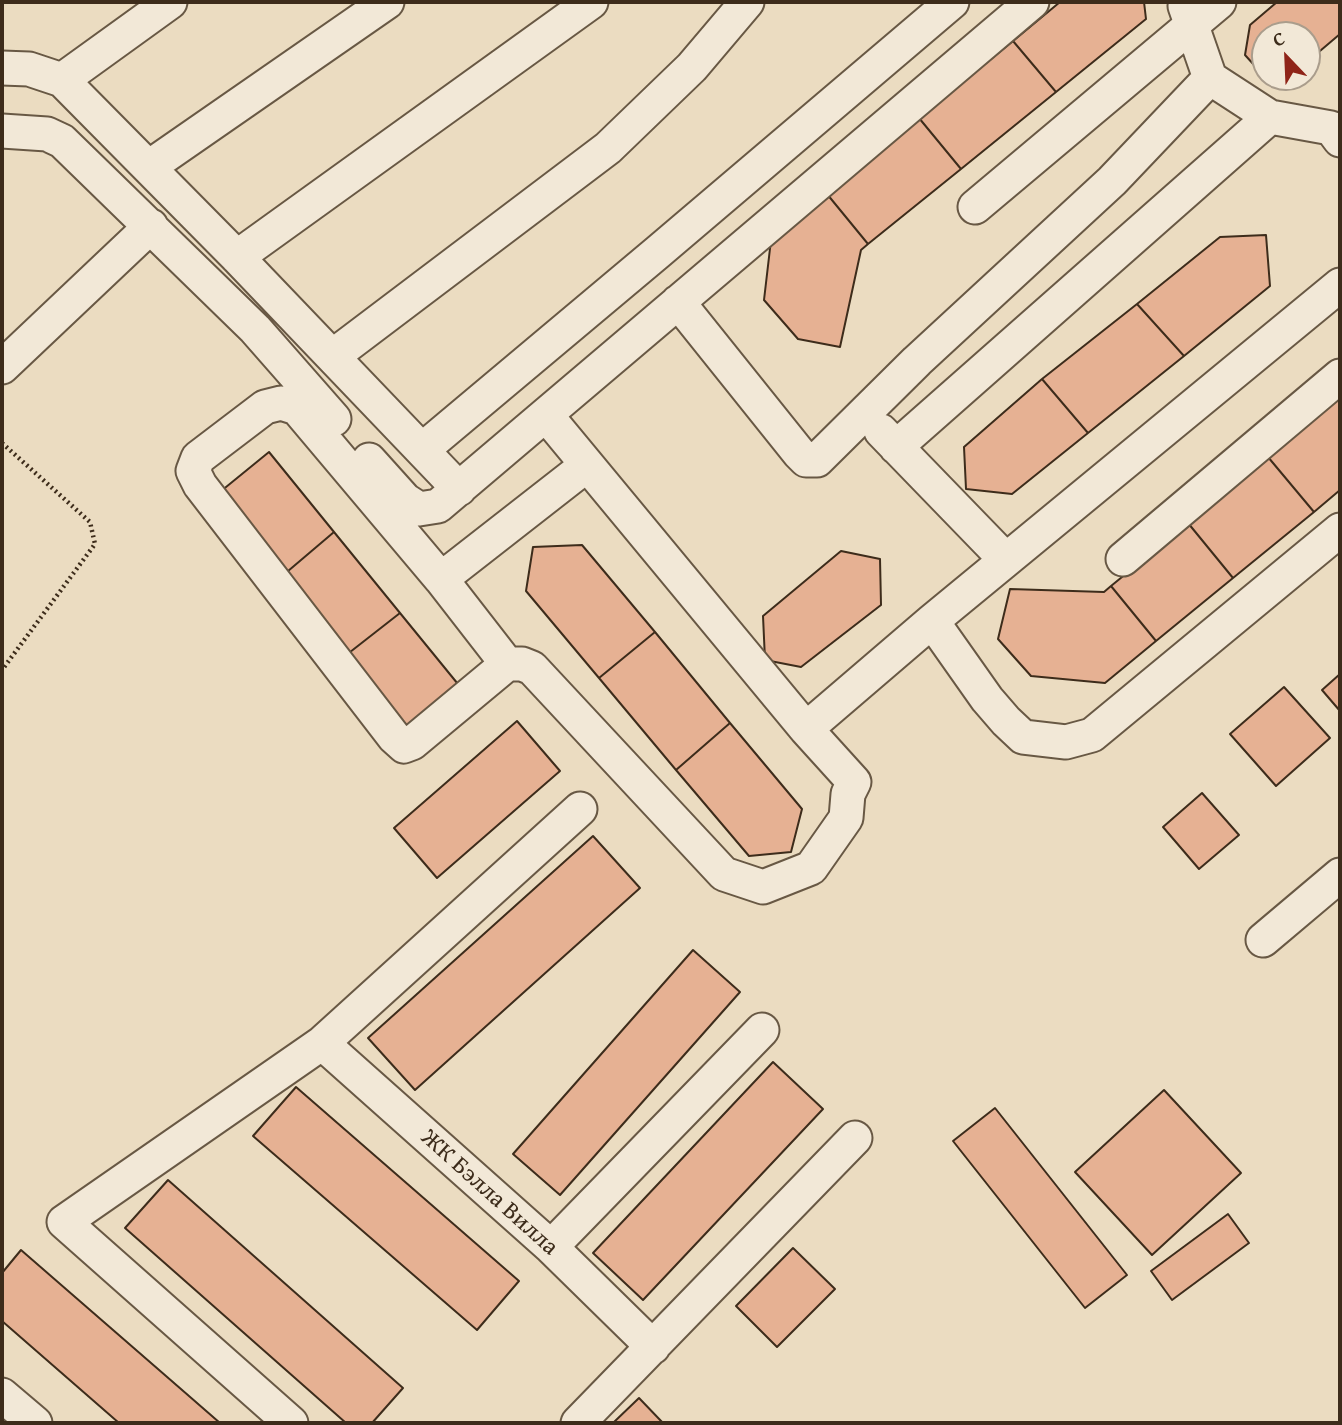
<!DOCTYPE html>
<meta charset="utf-8">
<style>
body{margin:0}
#map{position:relative;width:1342px;height:1425px;overflow:hidden;background:#ebdcc1;font-family:"Gentium Book Plus",serif}
canvas{display:block}
.frame{position:absolute;inset:0;border:4px solid #3d2c1b;pointer-events:none}
.north{position:absolute;left:1251px;top:21px;width:70px;height:70px;box-sizing:border-box;background:#f2e8d7;border:2px solid #aa9d8c;border-radius:50%;rotate:337deg;font-size:19px;font-weight:700;line-height:28px;text-align:center;color:#3d2c1b}
.north::after{content:'';display:block;margin:auto;width:24px;height:32px;background:#8f2418;clip-path:polygon(50% 0,100% 100%,50% 72%,0 100%)}
</style>
<div id="map">
<canvas width="1342" height="1425"></canvas>
<div class="frame"></div>
<div class="north">С</div>
</div>
<script>
const g = document.querySelector('canvas').getContext('2d');
g.lineJoin = 'round';
function fillPath(path, color) {
  g.fillStyle = color;
  g.fill(path, 'evenodd');
}
function strokePath(path, color, width, dash) {
  g.strokeStyle = color;
  g.lineWidth = width;
  g.lineCap = dash ? 'butt' : 'round';
  g.setLineDash(dash || []);
  g.stroke(path);
}
function label(font, color, halo, rows, align = 'center') {
  g.font = font + ' "Gentium Book Plus",serif';
  g.lineWidth = 5;
  g.setLineDash([]);
  g.textBaseline = 'middle';
  g.strokeStyle = halo;
  g.fillStyle = color;
  for (const [text, x, y, turn = 0] of rows) {
    g.save();
    g.translate(x, y);
    g.rotate((+turn || 0) * Math.PI / 180);
    g.textAlign = isNaN(turn) ? turn : align;
    if (halo) g.strokeText(text, 0, 0);
    g.fillText(text, 0, 0);
    g.restore();
  }
}
const building = new Path2D(`
 M 1060,2 L 1144,2 L 1146,19 L 1056,92 L 1013,41 Z
 M 1277,2 L 1340,2 L 1340,34 L 1307,62 L 1307,35 L 1265,35 L 1264,76 L 1245,55 L 1250,25 Z
 M 1013,41 L 1056,92 L 961,169 L 919,118 Z
 M 919,118 L 961,169 L 868,244 L 827,194 Z
 M 827,194 L 868,244 L 861,250 L 840,347 L 798,339 L 764,300 L 771,240 Z
 M 1266,235 L 1270,286 L 1184,356 L 1137,304 L 1220,237 Z
 M 1137,304 L 1184,356 L 1088,433 L 1042,379 Z
 M 1042,379 L 1088,433 L 1012,494 L 966,489 L 964,447 Z
 M 1340,398 L 1340,490 L 1314,512 L 1268,457 Z
 M 269,452 L 334,532 L 281,577 L 215,496 Z
 M 1268,457 L 1314,512 L 1233,578 L 1188,523 Z
 M 1188,523 L 1233,578 L 1156,641 L 1111,586 Z
 M 334,532 L 400,613 L 345,656 L 281,577 Z
 M 582,545 L 655,632 L 599,678 L 526,591 L 533,547 Z
 M 841,551 L 880,559 L 881,605 L 801,667 L 765,660 L 763,616 Z
 M 1111,586 L 1156,641 L 1105,683 L 1031,676 L 998,639 L 1010,589 L 1104,592 Z
 M 400,613 L 462,689 L 407,733 L 345,656 Z
 M 655,632 L 730,723 L 676,770 L 599,678 Z
 M 1340,674 L 1340,711 L 1322,690 Z
 M 1284,687 L 1330,738 L 1276,786 L 1230,734 Z
 M 517,721 L 560,771 L 437,878 L 394,828 Z
 M 730,723 L 802,809 L 791,852 L 749,856 L 676,770 Z
 M 1202,793 L 1239,835 L 1199,869 L 1163,827 Z
 M 593,836 L 640,888 L 415,1090 L 368,1038 Z
 M 693,950 L 740,992 L 560,1195 L 513,1154 Z
 M 773,1062 L 823,1109 L 643,1300 L 593,1253 Z
 M 296,1087 L 519,1281 L 477,1330 L 253,1136 Z
 M 1164,1090 L 1241,1173 L 1152,1255 L 1075,1172 Z
 M 995,1108 L 1127,1275 L 1085,1308 L 953,1141 Z
 M 168,1180 L 403,1388 L 372,1423 L 346,1423 L 125,1228 Z
 M 1228,1214 L 1249,1243 L 1172,1300 L 1151,1271 Z
 M 793,1248 L 835,1289 L 777,1347 L 736,1306 Z
 M 21,1250 L 166,1376 L 220,1423 L 119,1423 L 2,1321 L 2,1273 Z
 M 639,1398 L 663,1423 L 613,1423 Z`);
const path = new Path2D(`
 M 2,443 L 90,522 L 95,544 L 2,670`);
const minor = new Path2D(`
 M 1185,6 L 1210,78 L 1270,117 L 1331,128 L 1340,140
 M 2,68 L 29,69 L 62,80 L 237,257 L 459,489
 M 62,80 L 170,2
 M 2,131 L 47,134 L 62,141 L 255,329 L 334,419
 M 149,167 L 387,2
 M 975,207 L 1219,2
 M 237,257 L 591,2
 M 678,302 L 799,453 L 806,460 L 817,460 L 917,361 L 1112,181 L 1210,78
 M 333,356 L 608,148 L 692,67 L 747,2
 M 2,367 L 151,226
 M 881,431 L 1006,560
 M 896,447 L 1270,117
 M 422,450 L 658,252 L 952,2
 M 369,460 L 405,500 L 419,509 L 438,506 L 1032,2
 M 1123,559 L 1340,376
 M 441,579 L 587,465
 M 932,621 L 987,699 L 1006,721 L 1023,737 L 1066,742 L 1092,735 L 1340,530
 M 507,664 L 441,579 L 297,408 L 281,403 L 265,407 L 198,458 L 193,471 L 200,485 L 394,737 L 404,746 L 412,743 L 507,664 L 522,664 L 532,668 L 724,874 L 763,887 L 811,868 L 846,818 L 848,794 L 854,782 L 806,729 L 546,415
 M 806,729 L 932,621 L 1340,285
 M 1263,940 L 1340,875
 M 322,1043 L 551,1247 L 653,1347
 M 551,1247 L 762,1030
 M 2,1395 L 35,1423
 M 291,1423 L 64,1222 L 322,1043 L 580,809
 M 578,1423 L 855,1138`);
const streetNames = [
 ["ЖК Бэлла Вилла",489,1193,42]
];
fillPath(building, '#e6b193');
strokePath(building, '#3d2c1b', 2);
strokePath(minor, '#685844', 37);
strokePath(path, '#3d2c1b', 4.5, [2, 3.5]);
strokePath(minor, '#f2e8d7', 33);
label('24px', '#3d2c1b', '#f2e8d7', streetNames);
</script>
